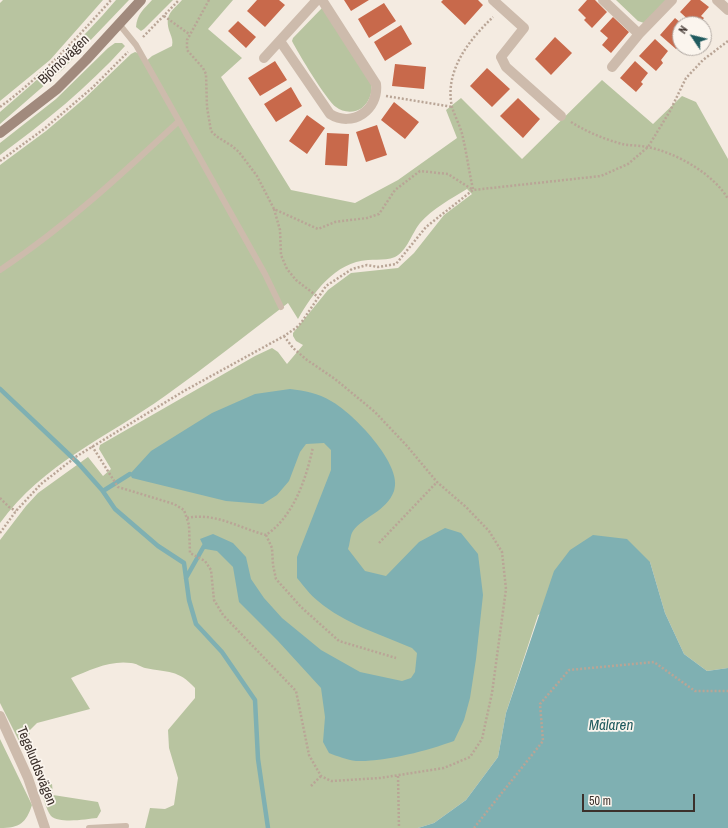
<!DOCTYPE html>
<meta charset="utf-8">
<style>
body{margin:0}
#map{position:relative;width:728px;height:828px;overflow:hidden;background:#f4ebe1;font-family:"Archivo Narrow",sans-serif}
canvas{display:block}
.north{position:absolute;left:672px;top:16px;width:40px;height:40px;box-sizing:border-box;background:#fbf5ee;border:1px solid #aea6a0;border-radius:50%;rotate:305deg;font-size:11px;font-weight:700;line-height:16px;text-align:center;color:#3b302b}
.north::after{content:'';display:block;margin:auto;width:14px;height:18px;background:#1f5a5e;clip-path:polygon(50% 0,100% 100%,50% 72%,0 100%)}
.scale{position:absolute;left:582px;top:794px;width:113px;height:18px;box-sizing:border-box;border:2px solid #3b302b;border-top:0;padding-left:5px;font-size:12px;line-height:14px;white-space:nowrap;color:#3b302b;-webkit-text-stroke:3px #fbf5ee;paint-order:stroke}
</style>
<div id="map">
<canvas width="728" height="828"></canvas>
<div class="north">N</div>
<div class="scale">50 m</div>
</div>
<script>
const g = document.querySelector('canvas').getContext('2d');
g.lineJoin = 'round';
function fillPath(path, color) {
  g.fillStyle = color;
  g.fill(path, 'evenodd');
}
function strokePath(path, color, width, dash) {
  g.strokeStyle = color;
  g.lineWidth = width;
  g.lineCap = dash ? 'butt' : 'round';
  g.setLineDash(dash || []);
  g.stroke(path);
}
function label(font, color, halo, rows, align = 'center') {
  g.font = font + ' "Archivo Narrow",sans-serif';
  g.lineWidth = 3.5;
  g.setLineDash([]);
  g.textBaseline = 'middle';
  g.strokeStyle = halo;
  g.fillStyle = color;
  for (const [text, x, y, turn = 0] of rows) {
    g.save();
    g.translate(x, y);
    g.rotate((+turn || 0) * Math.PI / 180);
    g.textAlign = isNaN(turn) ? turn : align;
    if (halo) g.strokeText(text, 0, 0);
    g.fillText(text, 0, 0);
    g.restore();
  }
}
const green = new Path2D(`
 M 3,0 L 103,0 L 50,60 L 0,101 L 0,3 Z
 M 116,0 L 129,0 L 63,69 L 0,124 L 0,112 C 41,77 81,41 116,0 Z
 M 152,0 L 173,0 L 144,29 L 141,31 L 136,27 C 137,14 144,9 152,0 Z
 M 182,0 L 233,0 L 208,29 L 242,58 L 221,77 L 291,190 L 355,203 L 398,180 L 457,138 L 446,110 L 461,98 L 522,159 L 602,80 L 653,124 L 682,96 L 696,102 L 728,159 L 728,668 L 707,671 L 684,654 L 665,613 L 650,562 L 538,615 L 506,713 L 498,757 L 466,800 L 434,823 L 418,828 L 145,828 L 150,808 L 165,809 L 174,805 L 178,778 L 169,748 L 168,730 L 195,698 L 195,688 C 178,669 168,673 145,668 C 141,667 136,663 131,663 C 110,660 90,670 71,678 L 90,709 L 37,723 L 29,731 L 30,734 L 19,741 L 0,703 L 0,540 L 26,506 L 38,493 L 88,457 L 103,476 L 111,469 L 99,449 L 100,445 L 255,356 L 272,348 L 278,352 L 287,364 L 303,345 L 296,341 L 293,336 L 293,333 L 328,290 L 351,273 L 398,268 L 414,253 L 444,215 L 472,194 L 467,189 C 452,198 432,209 420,223 C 412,233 407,251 395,257 C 386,261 377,259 368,260 C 335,262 313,293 298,319 L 288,303 C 247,334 207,366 165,396 C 106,438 44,463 0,523 L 0,165 L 46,131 L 85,98 L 131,54 L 135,52 L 138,53 L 144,63 L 152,56 L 172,46 C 173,41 172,38 170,33 C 164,15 171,12 182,0 Z
 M 616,0 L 666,0 L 644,23 L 638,21 Z
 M 322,8 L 371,83 C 373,93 369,102 362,108 C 355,113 343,113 336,107 C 327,101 298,53 292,41 L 293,38 Z
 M 115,43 L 122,43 L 125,46 C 87,88 45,122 0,155 L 0,143 L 56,99 L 108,48 Z
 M 0,739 L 32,805 C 26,823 20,828 0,828 Z
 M 52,784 L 53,795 L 98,802 L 101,811 L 97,818 C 87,819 60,824 51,816 C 46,810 43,795 39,787 Z`);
const water = new Path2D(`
 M 290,389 C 305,391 318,393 331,401 C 352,412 404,465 394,491 C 386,512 364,516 353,531 C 350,535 350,544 348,549 L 365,571 L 386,576 L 419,542 L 445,528 L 461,533 L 478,554 L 483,595 L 476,659 L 470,698 L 464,720 L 454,741 C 426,751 385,762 356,761 C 347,760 337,756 329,753 L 323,742 L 325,717 L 321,688 L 278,641 L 239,602 L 233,567 L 217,551 L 205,549 L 200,539 L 213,534 L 233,543 L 246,557 L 251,579 L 264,598 L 282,618 L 321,650 L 360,672 L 402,681 L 411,678 L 415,672 L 417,653 L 412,648 C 380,634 345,624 318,601 C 310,595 304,586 297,578 L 297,557 L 331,470 L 331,450 L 324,443 L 306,444 L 300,452 L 289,481 L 277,495 L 263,504 L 226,501 L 132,478 L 130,474 L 151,451 L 212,413 L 255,394 Z
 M 593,535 L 627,539 L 650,562 L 665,613 L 684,654 L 707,671 L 728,668 L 728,828 L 418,828 L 434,823 L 466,800 L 498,757 L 506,713 L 554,571 L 570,550 Z`);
const stream = new Path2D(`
 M 0,389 L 78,463 L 102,490 L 115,509 L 158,546 L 184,563 L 189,600 L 196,624 L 222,652 L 255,700 L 258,759 L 268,828
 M 103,491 L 130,474
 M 186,578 L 204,546`);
const building = new Path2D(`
 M 257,0 L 279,0 L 285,5 L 265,27 L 247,11 Z
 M 344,0 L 369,0 L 351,11 Z
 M 443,0 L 478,0 L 483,5 L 465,25 L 441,2 Z
 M 587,0 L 595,0 L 607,12 L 592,28 L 584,20 L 586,18 L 578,10 Z
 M 691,0 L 700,0 L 709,7 L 701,16 L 704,18 L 699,24 L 693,24 L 680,12 Z
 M 384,3 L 396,21 L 369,38 L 358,19 Z
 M 613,17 L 629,32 L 611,53 L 602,45 L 608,38 L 600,31 Z
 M 675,18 L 682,24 L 680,24 L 680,45 L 676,49 L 660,35 Z
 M 238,21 L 256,37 L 246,48 L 228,31 Z
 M 401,25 L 412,44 L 385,61 L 374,42 Z
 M 555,37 L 572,53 L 551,75 L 535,59 Z
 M 655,39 L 668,51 L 661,60 L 663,63 L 656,71 L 639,56 Z
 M 275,61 L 287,80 L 260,96 L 248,78 Z
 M 635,61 L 648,73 L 641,82 L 643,84 L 636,92 L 620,78 Z
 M 395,64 L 426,67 L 424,89 L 392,86 Z
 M 487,68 L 510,89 L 492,107 L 470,86 Z
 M 291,87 L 302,106 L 276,122 L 264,104 Z
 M 518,98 L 540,119 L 523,138 L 500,116 Z
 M 394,102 L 419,122 L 405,139 L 381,120 Z
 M 307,115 L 325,128 L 307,154 L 289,141 Z
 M 377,125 L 387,155 L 366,162 L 356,132 Z
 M 327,133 L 349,134 L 347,166 L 325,165 Z`);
const path = new Path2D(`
 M 209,0 L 187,40 L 187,50 L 203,68 L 206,74 L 207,107 L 211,131 L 216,136 L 232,146 L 239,152 L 257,176 L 274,209 L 318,229 L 335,222 L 367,218 L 379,214 L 395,190 L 420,171 L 448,174 L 473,190
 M 164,16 L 189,34
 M 143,37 L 179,0
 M 386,96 L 453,107
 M 0,107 C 42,76 76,39 111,0
 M 571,122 C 587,132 604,139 622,144 C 630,146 639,145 647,147 C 675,152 714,174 728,199
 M 0,161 L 44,129 L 92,88 L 128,52
 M 473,189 C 469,172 467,155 463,138 C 461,127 455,117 452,107 C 444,71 469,40 493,17
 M 274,209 L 280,230 L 281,255 L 287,269 L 296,280 L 318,297
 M 92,446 L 118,487 L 174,504 L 184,510 L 189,525 L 190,553 L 205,561 L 211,570 L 214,600 L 223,615 L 296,691 L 309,755 L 321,776 L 331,781 L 380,778 L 444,768 L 470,757 L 482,739 L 492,693 L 506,589 L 502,552 L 489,531 L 466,507 L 437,482 L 407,446 L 375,412 L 335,379 L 307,360 L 293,348 L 284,336
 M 0,498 L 9,507 L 16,511
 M 187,518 C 215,512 239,528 266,535 C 294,516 306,479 313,447
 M 0,533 L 16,511 L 41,484 L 77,456 L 184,391 L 284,336 L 296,328 L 301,323 L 326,286 L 352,269 L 367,265 L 378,267 L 396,264 L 426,227 L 473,190 L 601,176 L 628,164 L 648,147 L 670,111 L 686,78 L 703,60 L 728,41
 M 266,535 L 272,548 L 273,565 L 276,579 L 301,607 L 339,641 L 396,658
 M 379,543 L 437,482
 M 398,776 L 399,828
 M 311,786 L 321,776
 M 474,828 L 543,741 L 540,704 L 569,670 L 654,662 L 695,691 L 728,691`);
const lane = new Path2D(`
 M 179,121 L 265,274 L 281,307
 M 0,270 C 65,227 122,174 179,121 L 136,45 L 119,24
 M 89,828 L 126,826`);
const street = new Path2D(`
 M 493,0 L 524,28 L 501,57 L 506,67 L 561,116
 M 603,0 L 639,34 L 672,0
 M 717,0 L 728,10
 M 280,41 L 330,114 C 352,128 379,110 376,84 L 322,0
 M 264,58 L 317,0
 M 612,67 L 639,34
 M 0,716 L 28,778 L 45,828`);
const secondary = new Path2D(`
 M 0,133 L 57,89 L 86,60 L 141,0`);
const streetNames = [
 ["Björnövägen",64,60,-44],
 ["Tegeluddsvägen",36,766,68]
];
const waterNames = [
 ["Mälaren",611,726]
];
fillPath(green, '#b8c4a0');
fillPath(water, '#7fb0b2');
strokePath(stream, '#7fb0b2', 4.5);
fillPath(building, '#c8694b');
strokePath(path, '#b9a596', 2.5, [2, 2]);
strokePath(lane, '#cdbbac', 6);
strokePath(street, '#cdbbac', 10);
strokePath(secondary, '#a18a7d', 10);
label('14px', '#3b302b', '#fbf5ee', streetNames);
label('italic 15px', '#1f5a5e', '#fbf5ee', waterNames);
</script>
